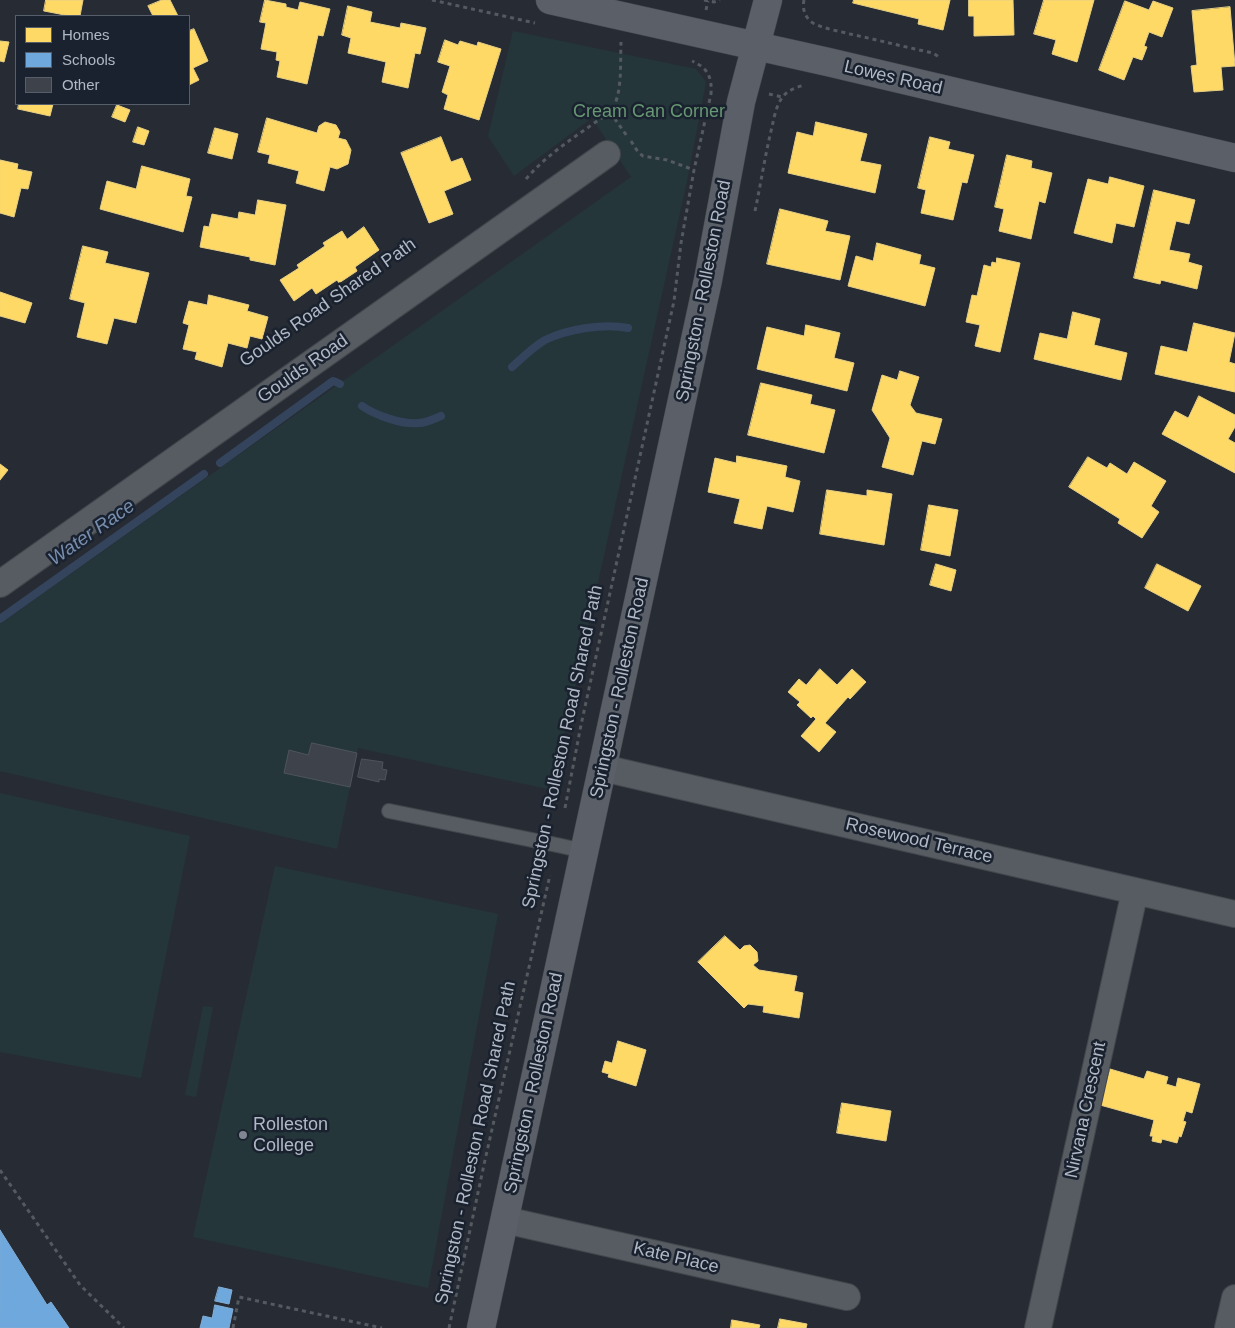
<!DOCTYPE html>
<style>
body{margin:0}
#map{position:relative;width:1235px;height:1328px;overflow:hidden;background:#272c34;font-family:Helvetica,sans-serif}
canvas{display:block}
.legend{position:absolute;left:15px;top:15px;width:175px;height:90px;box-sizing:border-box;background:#1a222f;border:1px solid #565e6b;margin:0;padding:6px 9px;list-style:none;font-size:15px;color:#b0b8c6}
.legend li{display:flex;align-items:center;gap:10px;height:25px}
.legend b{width:25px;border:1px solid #565e6b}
</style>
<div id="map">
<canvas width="1235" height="1328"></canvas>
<ul class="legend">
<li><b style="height:14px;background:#ffd966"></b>Homes</li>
<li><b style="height:14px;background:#6fa8dc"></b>Schools</li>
<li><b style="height:14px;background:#3e424a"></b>Other</li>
</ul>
</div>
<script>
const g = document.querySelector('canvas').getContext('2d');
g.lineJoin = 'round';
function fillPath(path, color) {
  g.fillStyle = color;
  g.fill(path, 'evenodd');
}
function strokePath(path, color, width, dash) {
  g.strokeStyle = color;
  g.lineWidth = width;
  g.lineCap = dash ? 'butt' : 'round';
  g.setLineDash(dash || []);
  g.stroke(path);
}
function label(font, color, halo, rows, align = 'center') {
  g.font = font + ' Helvetica,sans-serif';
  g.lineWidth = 5;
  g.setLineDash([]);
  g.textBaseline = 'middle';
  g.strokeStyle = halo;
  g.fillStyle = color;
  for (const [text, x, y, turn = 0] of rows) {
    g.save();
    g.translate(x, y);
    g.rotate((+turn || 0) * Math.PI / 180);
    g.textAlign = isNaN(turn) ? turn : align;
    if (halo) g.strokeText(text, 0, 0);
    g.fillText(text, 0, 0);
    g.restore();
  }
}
const green = new Path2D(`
 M 513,31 L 696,69 L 706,82 L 687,181 L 552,790 L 358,748 L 337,849 L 0,771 L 0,624 L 631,177 L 592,118 L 514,176 L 488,136 Z
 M 0,793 L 190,836 L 141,1078 L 0,1052 Z
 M 275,866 L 498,914 L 428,1288 L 193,1237 Z
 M 203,1006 L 213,1007 L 196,1097 L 185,1095 Z`);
const homes = new Path2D(`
 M 46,0 L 83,0 L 80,16 L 70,16 L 44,11 Z
 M 162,0 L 170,0 L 178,16 L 153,16 L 148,6 Z
 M 265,0 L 286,4 L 286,7 L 298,10 L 300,2 L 330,9 L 323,36 L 318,35 L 307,84 L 277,77 L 280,61 L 276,60 L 277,52 L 261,49 L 266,23 L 260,22 Z
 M 854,0 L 950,0 L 943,30 L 918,24 L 919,19 L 853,3 Z
 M 969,0 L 1013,0 L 1014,35 L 974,36 L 974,16 L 969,16 Z
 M 1044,0 L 1094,0 L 1077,62 L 1052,54 L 1056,40 L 1034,34 Z
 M 1125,1 L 1149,10 L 1153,1 L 1173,8 L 1162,37 L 1149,32 L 1144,46 L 1147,47 L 1142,60 L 1133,57 L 1124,80 L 1099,70 Z
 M 348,6 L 372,12 L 370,22 L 400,28 L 401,23 L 426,28 L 420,54 L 415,53 L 408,88 L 382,82 L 386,62 L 348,53 L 351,38 L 342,35 Z
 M 1230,7 L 1235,66 L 1221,67 L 1223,90 L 1194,92 L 1191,66 L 1197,65 L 1192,11 Z
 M 194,29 L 208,61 L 193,68 L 199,80 L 189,85 L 189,31 Z
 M 445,40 L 458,45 L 460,41 L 477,46 L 478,42 L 501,49 L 479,120 L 444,109 L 448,95 L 442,92 L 450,66 L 438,62 Z
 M 0,41 L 9,42 L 4,62 L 0,61 Z
 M 19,104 L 53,104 L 50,116 L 18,109 Z
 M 117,105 L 130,110 L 125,122 L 112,117 Z
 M 267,118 L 317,133 L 319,126 L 325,122 L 336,125 L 340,132 L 338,138 L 346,140 L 351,150 L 348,164 L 337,169 L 330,167 L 324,191 L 296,183 L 299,171 L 268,163 L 270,155 L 258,152 Z
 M 816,122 L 867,134 L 860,161 L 881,165 L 875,193 L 788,173 L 797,132 L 813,136 Z
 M 138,127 L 149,131 L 144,145 L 133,142 Z
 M 215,128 L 238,134 L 232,159 L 208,153 Z
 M 441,137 L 451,162 L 462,158 L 471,180 L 444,191 L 453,214 L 429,223 L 401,153 Z
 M 930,137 L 950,142 L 948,149 L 974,155 L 967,183 L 962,182 L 953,220 L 921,213 L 926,190 L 918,188 Z
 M 1007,155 L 1032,161 L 1031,168 L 1052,173 L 1045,203 L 1039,201 L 1031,239 L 999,231 L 1004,209 L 995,207 Z
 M 0,160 L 18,164 L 17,169 L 32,172 L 28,189 L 21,188 L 14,217 L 0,213 Z
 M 142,166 L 190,179 L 186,196 L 192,197 L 183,232 L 100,209 L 107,181 L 136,189 Z
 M 1110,177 L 1144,186 L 1134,227 L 1116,223 L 1112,243 L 1074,233 L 1088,179 L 1108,184 Z
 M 1154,190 L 1195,200 L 1189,224 L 1176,221 L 1169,250 L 1190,254 L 1188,262 L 1202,266 L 1197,289 L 1161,280 L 1160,284 L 1134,278 Z
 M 258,200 L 286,205 L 275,265 L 250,260 L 250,257 L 200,247 L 204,226 L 209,227 L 212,214 L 238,219 L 239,212 L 255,215 Z
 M 780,209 L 828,221 L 825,231 L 850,236 L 840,280 L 767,264 Z
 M 364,227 L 379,250 L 355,267 L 357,271 L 339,283 L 337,280 L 316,294 L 312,288 L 294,301 L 280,280 L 299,268 L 297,265 L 325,246 L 323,243 L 342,231 L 347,239 Z
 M 877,243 L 921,255 L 919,264 L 935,268 L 925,306 L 848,286 L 856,256 L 873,261 Z
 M 83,246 L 108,252 L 105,263 L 149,273 L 136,323 L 114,318 L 107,344 L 77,337 L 85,303 L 70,299 Z
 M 997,258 L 1020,263 L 1000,352 L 975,346 L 980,325 L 966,322 L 972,295 L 977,296 L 984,265 L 991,267 L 992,262 L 996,263 Z
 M 0,292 L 32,303 L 25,323 L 0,316 Z
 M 209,295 L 249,305 L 247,311 L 268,317 L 262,339 L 250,336 L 247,348 L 228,343 L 222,367 L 195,359 L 197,352 L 183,349 L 189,325 L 183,323 L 189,301 L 207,305 Z
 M 1073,312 L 1100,319 L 1094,345 L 1127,353 L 1121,380 L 1034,359 L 1040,333 L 1067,339 Z
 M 1194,323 L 1235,333 L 1229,362 L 1235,364 L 1235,392 L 1155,374 L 1161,346 L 1187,352 Z
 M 806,325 L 840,333 L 834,358 L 854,363 L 847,391 L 757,369 L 767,327 L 804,336 Z
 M 900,371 L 919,377 L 910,405 L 916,413 L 942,419 L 935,444 L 922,441 L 913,475 L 882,467 L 890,438 L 872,410 L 882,375 L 897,380 Z
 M 761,383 L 812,395 L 810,404 L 835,410 L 824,453 L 748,435 Z
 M 1199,396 L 1235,415 L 1235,427 L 1228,439 L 1235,443 L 1235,473 L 1162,434 L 1175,411 L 1188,418 Z
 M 737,456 L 787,466 L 785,477 L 800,481 L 793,512 L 767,506 L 762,529 L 734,523 L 740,499 L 708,492 L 715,458 L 736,463 Z
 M 1088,457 L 1107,468 L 1110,463 L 1127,474 L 1134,462 L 1166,481 L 1151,506 L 1159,512 L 1142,538 L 1118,523 L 1120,519 L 1069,487 Z
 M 0,464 L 8,470 L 0,480 Z
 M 827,490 L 867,496 L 867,490 L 892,494 L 884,545 L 820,534 Z
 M 929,505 L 958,510 L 950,556 L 921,550 Z
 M 936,564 L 956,570 L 951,591 L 930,585 Z
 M 1157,564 L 1201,586 L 1188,611 L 1145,588 Z
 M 820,669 L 837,685 L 852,669 L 866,682 L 850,699 L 848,697 L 825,723 L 836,732 L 819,752 L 801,736 L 816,719 L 813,716 L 811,718 L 797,705 L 800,702 L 788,692 L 799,679 L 806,685 Z
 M 725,936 L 740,950 L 744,946 L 750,945 L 757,952 L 758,961 L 753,965 L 759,970 L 797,976 L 794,991 L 803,993 L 799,1018 L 763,1012 L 764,1006 L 748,1004 L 744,1008 L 698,962 Z
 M 618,1041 L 646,1050 L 636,1086 L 608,1077 L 609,1074 L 602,1072 L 605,1061 L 612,1063 Z
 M 1110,1069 L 1144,1079 L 1147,1071 L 1168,1077 L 1166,1084 L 1176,1087 L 1178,1078 L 1200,1084 L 1192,1113 L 1186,1111 L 1183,1121 L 1186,1122 L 1181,1137 L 1179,1136 L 1177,1143 L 1162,1139 L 1161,1143 L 1152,1141 L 1153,1136 L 1150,1136 L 1154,1120 L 1100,1105 Z
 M 842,1103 L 891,1111 L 886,1141 L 837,1133 Z
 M 780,1319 L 807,1324 L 806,1328 L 778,1328 Z
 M 732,1320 L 760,1325 L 759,1328 L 731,1328 Z`);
const schools = new Path2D(`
 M 0,1230 L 47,1305 L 51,1302 L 69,1328 L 0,1328 Z
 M 219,1287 L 232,1290 L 229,1304 L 215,1301 Z
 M 215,1305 L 233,1309 L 229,1328 L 200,1328 L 203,1316 L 212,1318 Z`);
const stream = new Path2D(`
 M 512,367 C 522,358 533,347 545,340 C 568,329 604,323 628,328
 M 362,406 C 375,415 402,425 419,423 C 426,423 434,419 441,416
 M 220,463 L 333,381 L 336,382 L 340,384
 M 0,619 L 204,474`);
const building = new Path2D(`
 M 312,743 L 357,753 L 350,787 L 284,773 L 289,750 L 308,755 Z
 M 362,759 L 383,762 L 382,769 L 387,770 L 385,780 L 379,779 L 379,782 L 358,777 Z`);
const path = new Path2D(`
 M 432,0 L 535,23
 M 704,0 L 714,2 L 720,0
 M 804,0 C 802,9 805,18 813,23 C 824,29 839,31 850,34 C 878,40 905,47 933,53 L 939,57
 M 706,10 L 708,1
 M 769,94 L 782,97
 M 610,112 L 627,136
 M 631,141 L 638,152 L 643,156 L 667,160 L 694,170
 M 526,179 C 549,152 581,133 610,112 C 623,97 620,63 621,42
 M 755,211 C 761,183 765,155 772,127 C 774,118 776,106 782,98 C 787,90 797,87 805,85
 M 565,808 L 581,725 L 674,301 L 681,243 L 694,170 L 711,94 C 712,77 708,68 692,61
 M 0,1170 L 80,1285 L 124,1328
 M 233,1328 L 239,1297 L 382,1328
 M 449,1328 L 485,1160 L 550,875`);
const lane = new Path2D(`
 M 389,811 L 557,845 L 584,851`);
const street = new Path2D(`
 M 0,584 L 607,154
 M 603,768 L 1235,914
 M 505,1220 L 847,1297
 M 1038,1328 L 1135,891
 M 1228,1328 L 1235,1298`);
const secondary = new Path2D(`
 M 550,0 L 828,62 L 1235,158
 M 481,1328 L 708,280 L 741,102 L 768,0`);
const markers = [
 [243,1135,5,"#808793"]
];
const streetNames = [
 ["Lowes Road",893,78,13],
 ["Springston - Rolleston Road",704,291,-79],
 ["Goulds Road Shared Path",328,303,-35],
 ["Goulds Road",303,369,-35],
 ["Springston - Rolleston Road",620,688,-78],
 ["Springston - Rolleston Road Shared Path",563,747,-78],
 ["Rosewood Terrace",919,841,13],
 ["Springston - Rolleston Road",534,1083,-78],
 ["Nirvana Crescent",1086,1110,-78],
 ["Springston - Rolleston Road Shared Path",476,1143,-78],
 ["Kate Place",676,1258,13]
];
const parkNames = [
 ["Cream Can Corner",649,112]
];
const poiNames = [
 ["Rolleston",253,1125],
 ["College",253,1146]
];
const waterNames = [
 ["Water Race",92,533,-35]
];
fillPath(green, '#24363a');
fillPath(homes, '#ffd966');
strokePath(homes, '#e7cf83', 1);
fillPath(schools, '#6fa8dc');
strokePath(schools, '#82add5', 1);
strokePath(stream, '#34445d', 8);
fillPath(building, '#3e424a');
strokePath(building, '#4f545c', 1);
strokePath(lane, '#43474d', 16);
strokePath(street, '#43474d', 28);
strokePath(secondary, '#43474d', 29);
strokePath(path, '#545a60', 3, [4, 4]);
strokePath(lane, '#575b62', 14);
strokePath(street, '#575b62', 26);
strokePath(secondary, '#5a5f68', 28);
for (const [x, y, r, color] of markers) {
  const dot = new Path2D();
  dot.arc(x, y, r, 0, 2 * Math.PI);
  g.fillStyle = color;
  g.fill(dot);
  strokePath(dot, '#1a222f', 2);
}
label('18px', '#b0b8c6', '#1a222f', streetNames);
label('18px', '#679773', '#1a222f', parkNames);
label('18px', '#b0b8c6', '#1a222f', poiNames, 'left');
label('italic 19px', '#778eaf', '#1a222f', waterNames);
</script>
